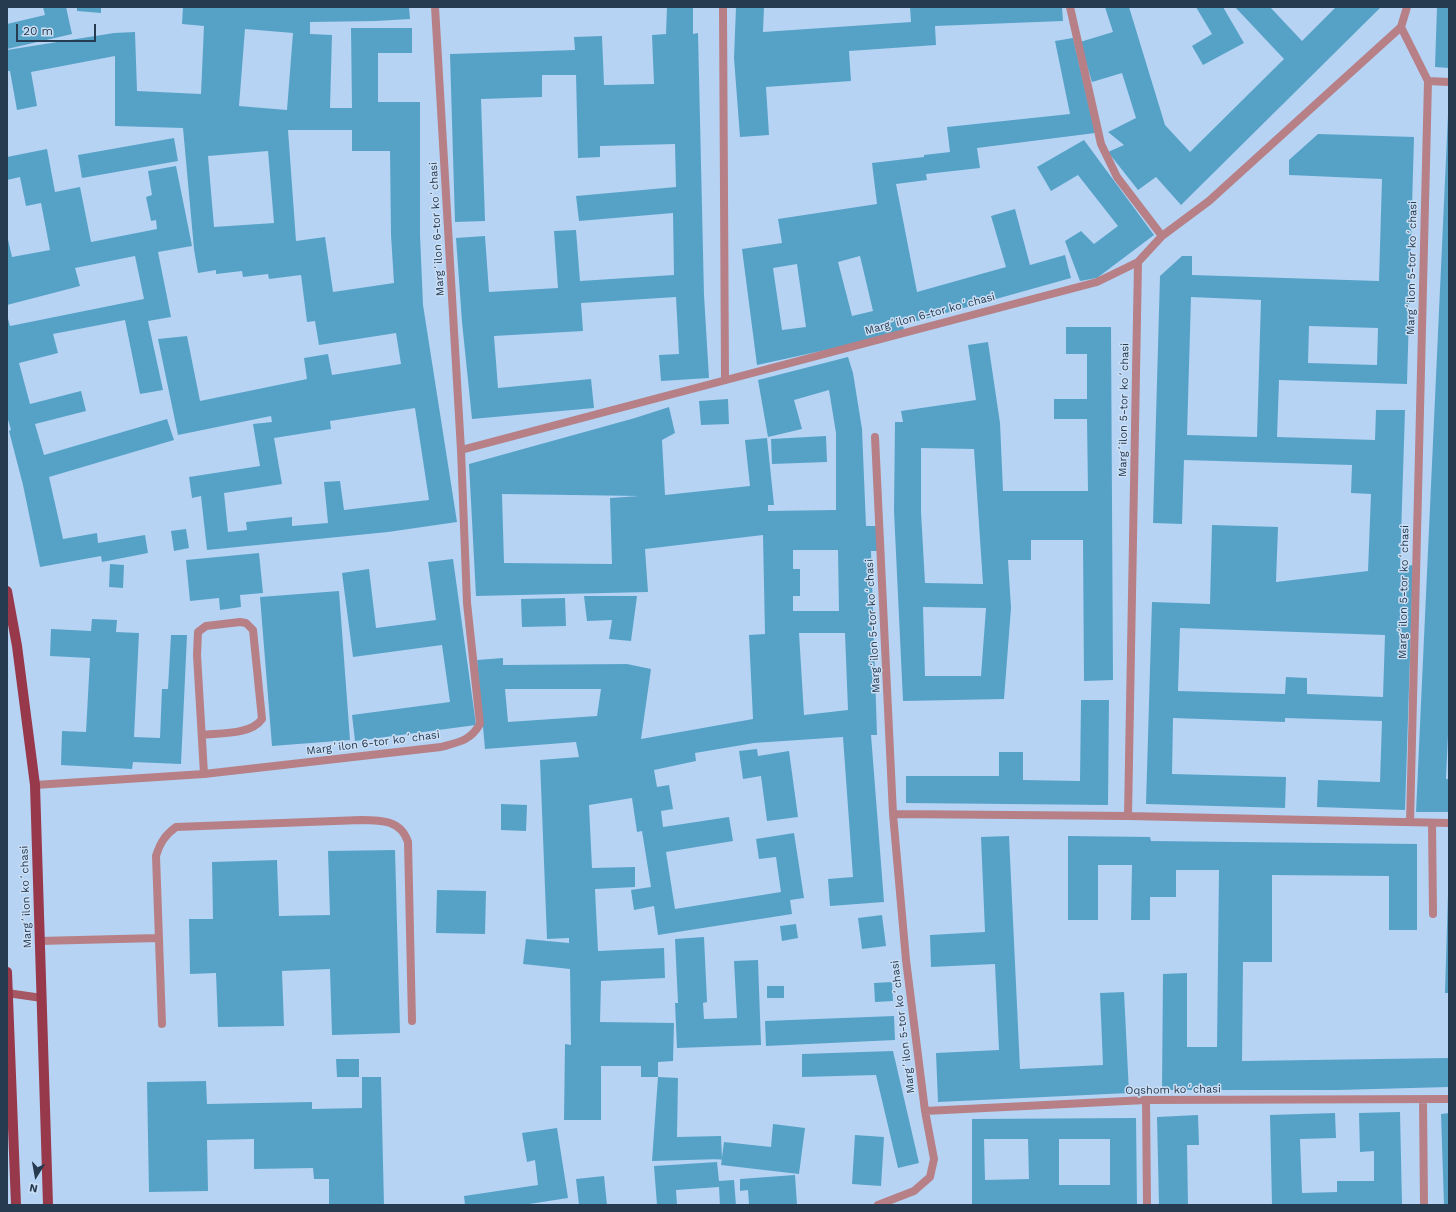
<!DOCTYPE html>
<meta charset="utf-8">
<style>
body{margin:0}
#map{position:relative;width:1456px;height:1212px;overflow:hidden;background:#b6d3f4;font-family:"Work Sans",sans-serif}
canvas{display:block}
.frame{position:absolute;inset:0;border:8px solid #263a50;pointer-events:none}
.north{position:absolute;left:16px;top:1156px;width:40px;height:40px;-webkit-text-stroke:3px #cbdff5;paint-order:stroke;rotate:191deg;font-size:11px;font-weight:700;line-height:16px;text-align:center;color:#263a50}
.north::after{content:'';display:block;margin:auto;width:14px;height:18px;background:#263a50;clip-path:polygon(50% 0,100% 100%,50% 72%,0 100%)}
.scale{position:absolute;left:16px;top:24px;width:80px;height:18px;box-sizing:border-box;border:2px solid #263a50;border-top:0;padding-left:5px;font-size:12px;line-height:14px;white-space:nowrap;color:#263a50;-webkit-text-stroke:3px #cbdff5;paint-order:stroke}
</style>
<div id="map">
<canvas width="1456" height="1212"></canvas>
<div class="frame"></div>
<div class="north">N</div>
<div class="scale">20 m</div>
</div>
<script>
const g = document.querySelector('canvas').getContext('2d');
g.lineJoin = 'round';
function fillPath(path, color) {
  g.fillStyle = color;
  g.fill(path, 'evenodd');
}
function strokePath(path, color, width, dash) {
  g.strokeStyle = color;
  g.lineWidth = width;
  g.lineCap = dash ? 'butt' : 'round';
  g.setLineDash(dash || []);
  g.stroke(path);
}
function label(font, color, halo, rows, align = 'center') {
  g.font = font + ' "Work Sans",sans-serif';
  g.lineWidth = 3;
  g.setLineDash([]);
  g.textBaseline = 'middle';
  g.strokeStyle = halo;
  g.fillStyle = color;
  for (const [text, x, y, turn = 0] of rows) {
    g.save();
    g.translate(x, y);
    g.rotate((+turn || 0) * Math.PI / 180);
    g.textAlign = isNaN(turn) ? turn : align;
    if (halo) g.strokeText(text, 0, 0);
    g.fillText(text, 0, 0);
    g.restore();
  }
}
const building = new Path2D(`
 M 43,7 L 66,7 L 72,34 L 7,49 L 7,24 L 45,15 Z
 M 77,7 L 101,7 L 101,13 L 77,11 Z
 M 183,7 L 409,7 L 410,19 L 376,21 L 310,22 L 310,34 L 332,35 L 330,108 L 352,108 L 351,28 L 412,28 L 412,53 L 378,53 L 378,102 L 420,102 L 420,235 L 423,305 L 457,522 L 388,532 L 207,550 L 201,496 L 192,498 L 189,477 L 260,466 L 253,424 L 272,422 L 271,416 L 178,435 L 158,339 L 187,336 L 200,401 L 307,379 L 304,358 L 328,354 L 332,375 L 401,364 L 396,333 L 319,345 L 315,321 L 307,322 L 301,275 L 269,279 L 268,274 L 243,277 L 242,271 L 216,274 L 216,270 L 198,273 L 194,249 L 183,128 L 115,126 L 115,56 L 31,72 L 37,106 L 17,110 L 10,71 L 7,71 L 7,50 L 114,33 L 135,32 L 137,91 L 201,94 L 204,26 L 182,24 ZM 245,29 L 293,33 L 287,110 L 239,106 ZM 288,130 L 352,130 L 352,151 L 390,151 L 391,235 L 394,283 L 333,292 L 325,237 L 296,241 ZM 268,151 L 274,223 L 214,227 L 208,156 ZM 415,408 L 429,500 L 344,510 L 340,481 L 324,482 L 328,523 L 292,526 L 292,517 L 246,522 L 247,530 L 228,532 L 224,493 L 282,484 L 274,438 L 331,429 L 330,421 Z
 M 667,7 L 693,7 L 693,34 L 698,33 L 704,295 L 709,378 L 661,381 L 659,355 L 679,354 L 676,297 L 581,303 L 583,331 L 494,336 L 498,388 L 591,379 L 594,408 L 472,419 L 462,322 L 456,238 L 485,236 L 489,292 L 558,288 L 554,231 L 576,230 L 580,281 L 674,275 L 673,213 L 579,221 L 576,196 L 676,187 L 675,144 L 600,146 L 600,157 L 578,158 L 576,75 L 542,75 L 542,97 L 481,99 L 485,221 L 455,222 L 450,54 L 575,50 L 574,37 L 602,36 L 604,85 L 654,84 L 652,35 L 666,34 Z
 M 736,7 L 764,7 L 763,32 L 911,22 L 910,7 L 1062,7 L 1063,21 L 935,26 L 936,45 L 849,51 L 851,81 L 766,87 L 769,135 L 740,137 L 734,58 Z
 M 1105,7 L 1129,7 L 1165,125 L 1190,152 L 1284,59 L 1235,7 L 1270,7 L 1302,41 L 1336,7 L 1381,7 L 1181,205 L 1156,177 L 1138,190 L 1108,152 L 1124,145 L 1108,132 L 1136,118 L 1122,73 L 1092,82 L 1080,42 L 1113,32 Z
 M 1196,7 L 1223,7 L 1244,43 L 1203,65 L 1192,46 L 1212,34 Z
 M 1437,7 L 1449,7 L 1449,68 L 1435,67 Z
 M 1073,38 L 1095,133 L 977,148 L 980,168 L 926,174 L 927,180 L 896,184 L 917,292 L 1006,267 L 991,216 L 1015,209 L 1030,265 L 1065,255 L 1071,278 L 903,325 L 904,330 L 835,348 L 757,365 L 742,249 L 782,243 L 778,219 L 877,204 L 872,163 L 924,157 L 924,155 L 950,152 L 947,127 L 1070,114 L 1055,41 ZM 860,256 L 873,311 L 852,316 L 838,262 ZM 797,264 L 806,327 L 782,330 L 773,268 Z
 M 1448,115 L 1449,713 L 1446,779 L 1449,779 L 1449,812 L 1416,812 Z
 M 1318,134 L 1414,137 L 1407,384 L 1279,380 L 1277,437 L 1375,440 L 1376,410 L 1405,410 L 1400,567 L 1413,565 L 1405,810 L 1317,807 L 1318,780 L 1380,782 L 1382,721 L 1285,718 L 1285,722 L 1173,718 L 1172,774 L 1286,777 L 1285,808 L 1146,804 L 1152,602 L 1210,604 L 1212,525 L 1278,527 L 1276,582 L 1368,571 L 1371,494 L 1351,493 L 1352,465 L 1184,460 L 1182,524 L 1153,523 L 1160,276 L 1182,256 L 1192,256 L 1192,275 L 1379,281 L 1382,179 L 1289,175 L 1289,160 ZM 1191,297 L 1261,300 L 1257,437 L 1187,435 ZM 1309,326 L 1378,328 L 1377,365 L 1308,363 ZM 1180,628 L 1385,635 L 1383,697 L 1307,694 L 1307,678 L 1286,677 L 1285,694 L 1178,691 Z
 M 174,138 L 178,161 L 82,178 L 78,155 Z
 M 1084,140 L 1154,235 L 1097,278 L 1080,281 L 1065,241 L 1081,231 L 1094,244 L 1118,226 L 1078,175 L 1051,191 L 1037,167 Z
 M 47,149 L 55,192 L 80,187 L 91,242 L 157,229 L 156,220 L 151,221 L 146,197 L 152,195 L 148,171 L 176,166 L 192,246 L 158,252 L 171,317 L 148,321 L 163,390 L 140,394 L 125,320 L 53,334 L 58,353 L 19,363 L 30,404 L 81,391 L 86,411 L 35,424 L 44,455 L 167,419 L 174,440 L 49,477 L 63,539 L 97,533 L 98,543 L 145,535 L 148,553 L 102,562 L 101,556 L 40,567 L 23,485 L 9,431 L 11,430 L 7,416 L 7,315 L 10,326 L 144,299 L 135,256 L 75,268 L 80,286 L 7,305 L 7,235 L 12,257 L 50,250 L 41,203 L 26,206 L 20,177 L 7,180 L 7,157 Z
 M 1066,327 L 1111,327 L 1113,680 L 1084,681 L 1083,540 L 1031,540 L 1031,560 L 1008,560 L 1011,608 L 1004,699 L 903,701 L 894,511 L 895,422 L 903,422 L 901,411 L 976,400 L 968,345 L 988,342 L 1000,423 L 1003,491 L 1088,491 L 1087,419 L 1054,419 L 1054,399 L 1087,399 L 1087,354 L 1066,354 ZM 921,448 L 974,449 L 983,584 L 925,583 L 921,512 ZM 923,607 L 986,608 L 981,676 L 925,676 Z
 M 848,357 L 853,373 L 862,429 L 866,526 L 877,526 L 877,551 L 871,551 L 877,735 L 871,735 L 884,902 L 830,906 L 828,879 L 853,877 L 843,737 L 754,743 L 695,753 L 696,761 L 654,770 L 657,787 L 669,785 L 673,809 L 661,811 L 663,827 L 729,817 L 733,841 L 666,852 L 675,909 L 781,892 L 776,857 L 759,859 L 756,839 L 794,833 L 804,898 L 790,900 L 792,914 L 658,935 L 654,906 L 634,910 L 631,890 L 651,887 L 642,831 L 637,832 L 632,798 L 589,805 L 592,868 L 635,867 L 635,887 L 595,889 L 598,951 L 664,948 L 665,978 L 601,981 L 600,1022 L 674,1023 L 673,1061 L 658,1062 L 658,1077 L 641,1077 L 641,1066 L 601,1066 L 601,1120 L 564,1120 L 565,1044 L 571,1045 L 570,969 L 523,964 L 526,939 L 569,943 L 569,938 L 547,939 L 540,760 L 579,757 L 576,742 L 485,749 L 477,660 L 503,658 L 503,665 L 627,664 L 651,669 L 641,739 L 753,719 L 749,635 L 765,634 L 763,535 L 645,549 L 648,592 L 476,596 L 469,464 L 635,418 L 669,407 L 675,433 L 662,440 L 665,495 L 750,486 L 745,440 L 767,438 L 774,505 L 768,505 L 768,511 L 836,510 L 836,433 L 829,390 L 794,400 L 802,429 L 768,437 L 758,380 ZM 502,494 L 639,496 L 610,498 L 612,564 L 504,563 ZM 793,550 L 838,550 L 839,611 L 793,611 L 793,596 L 800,596 L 800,569 L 793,569 ZM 799,633 L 845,633 L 848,710 L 804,715 ZM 505,689 L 601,689 L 597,716 L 508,722 Z
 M 728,399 L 729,424 L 701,425 L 699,401 Z
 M 826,436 L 827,462 L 772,464 L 771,439 Z
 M 186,529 L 189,548 L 174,551 L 171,531 Z
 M 259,553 L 263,593 L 240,595 L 241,607 L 220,610 L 219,598 L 190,601 L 186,560 Z
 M 453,559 L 476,725 L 355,741 L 352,715 L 450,702 L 442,645 L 353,657 L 342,573 L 369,569 L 376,628 L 436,620 L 428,562 Z
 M 110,564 L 124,565 L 123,588 L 109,587 Z
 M 339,591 L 350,740 L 272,746 L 260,597 Z
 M 584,596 L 637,596 L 631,641 L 609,639 L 612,620 L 587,621 Z
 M 565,598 L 566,626 L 522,627 L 521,599 Z
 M 92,619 L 117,620 L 116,632 L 139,633 L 134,737 L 160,738 L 162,689 L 168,689 L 171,635 L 187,635 L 181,764 L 133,762 L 132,769 L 61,765 L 62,731 L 86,732 L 90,658 L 50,656 L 51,629 L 91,631 Z
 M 1081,700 L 1109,700 L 1108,805 L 906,803 L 906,776 L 999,776 L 999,752 L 1023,752 L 1023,780 L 1080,781 Z
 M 757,749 L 758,756 L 789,751 L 798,817 L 767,821 L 761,776 L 743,779 L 739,751 Z
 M 501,804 L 527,805 L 526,831 L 501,830 Z
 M 1009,836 L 1020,1069 L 1103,1065 L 1100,993 L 1124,992 L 1129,1093 L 938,1102 L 936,1053 L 999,1050 L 995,964 L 931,967 L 930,935 L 985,932 L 981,837 Z
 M 1068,836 L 1150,837 L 1151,841 L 1417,844 L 1417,930 L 1389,930 L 1389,876 L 1272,875 L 1272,962 L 1243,962 L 1242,1061 L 1449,1058 L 1449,1087 L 1338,1090 L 1162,1090 L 1163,974 L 1187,973 L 1187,1047 L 1217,1047 L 1219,870 L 1176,870 L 1176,897 L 1150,897 L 1150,920 L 1131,920 L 1132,865 L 1098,865 L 1098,920 L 1068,920 Z
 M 395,850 L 400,1033 L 332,1035 L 330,969 L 282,971 L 284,1026 L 218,1027 L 216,973 L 190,974 L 189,919 L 213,919 L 212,862 L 277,860 L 279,916 L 330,915 L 328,851 Z
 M 437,890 L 486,891 L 485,934 L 436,933 Z
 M 1448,894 L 1449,894 L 1449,993 L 1445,993 Z
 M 882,915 L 886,946 L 862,949 L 858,918 Z
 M 796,924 L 798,938 L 782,941 L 780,926 Z
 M 704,937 L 707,1002 L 703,1003 L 704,1019 L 737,1018 L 734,961 L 758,960 L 761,1045 L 677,1048 L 675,1003 L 678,1003 L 675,939 Z
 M 892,982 L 893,1001 L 875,1002 L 874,983 Z
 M 767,986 L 784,986 L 784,998 L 767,998 Z
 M 894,1016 L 895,1040 L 766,1046 L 765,1021 Z
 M 893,1051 L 919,1163 L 898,1168 L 876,1075 L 802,1077 L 802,1054 Z
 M 336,1059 L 359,1059 L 359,1077 L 337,1077 Z
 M 362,1077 L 381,1077 L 384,1205 L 329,1205 L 329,1179 L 314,1179 L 313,1168 L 254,1169 L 254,1139 L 207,1140 L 208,1191 L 149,1192 L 147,1082 L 206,1081 L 207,1104 L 312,1102 L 312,1109 L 362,1108 Z
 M 658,1077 L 678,1078 L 677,1137 L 721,1136 L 722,1159 L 652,1161 Z
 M 1400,1112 L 1402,1205 L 1272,1205 L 1270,1115 L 1335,1113 L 1336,1138 L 1300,1139 L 1302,1193 L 1337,1192 L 1337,1181 L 1374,1181 L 1374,1151 L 1360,1152 L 1359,1113 Z
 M 1449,1113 L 1449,1205 L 1444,1205 L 1441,1114 Z
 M 1198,1115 L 1199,1145 L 1187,1145 L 1188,1205 L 1159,1205 L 1157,1117 Z
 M 1136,1118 L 1137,1205 L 972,1205 L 972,1119 ZM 984,1139 L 1028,1139 L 1029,1179 L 985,1180 ZM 1059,1139 L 1110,1139 L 1110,1185 L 1059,1185 Z
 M 773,1124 L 805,1128 L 799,1174 L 721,1165 L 724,1142 L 771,1147 Z
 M 557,1128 L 568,1198 L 523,1205 L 465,1205 L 464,1196 L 538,1185 L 535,1160 L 527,1162 L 522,1133 Z
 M 855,1135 L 884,1137 L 881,1186 L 852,1184 Z
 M 717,1162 L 719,1181 L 734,1180 L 736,1205 L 720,1205 L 719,1187 L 676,1190 L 677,1205 L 657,1205 L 654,1166 Z
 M 795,1175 L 797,1205 L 749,1205 L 748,1190 L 740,1191 L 740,1179 Z
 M 604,1176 L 607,1205 L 579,1205 L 576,1179 Z`);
const lane = new Path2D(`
 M 202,735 C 220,733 251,735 262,719 L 253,630 L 246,623 L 240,622 L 206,626 L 198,632 L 197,655 L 204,774
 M 1432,823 L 1433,914
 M 39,941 L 158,938
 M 162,1024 L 156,856 C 160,843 165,835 176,827 L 361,820 C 381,820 401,820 408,842 L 412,1021`);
const street = new Path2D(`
 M 723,7 L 725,379
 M 1070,7 L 1101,144 L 1117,177 L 1162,236
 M 1401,27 L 1428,81 L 1410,822
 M 1428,81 L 1449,82
 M 875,437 L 893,814 L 906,960 L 925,1111 L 934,1159 L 930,1177 L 914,1191 L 878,1205
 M 461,450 L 1097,282 L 1138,262 L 1162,236 L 1209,201 L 1401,27 L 1407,7
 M 35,785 L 204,774 L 441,747 C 459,742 470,741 480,724 L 467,603 L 461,450 L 435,7
 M 893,814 L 1128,816 L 1449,823
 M 1128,816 L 1138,262
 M 1146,1100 L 1147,1205
 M 1423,1100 L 1424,1205
 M 925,1111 L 1146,1100 L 1449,1099`);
const secondary = new Path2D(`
 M 7,993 L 42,998`);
const primary = new Path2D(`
 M 7,591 L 17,646 L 35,785 L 48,1205
 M 7,972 L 16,1205`);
const streetNames = [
 ["Margʻilon 6-tor koʻchasi",437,229,-93],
 ["Margʻilon 5-tor koʻchasi",1412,268,-89],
 ["Margʻilon 6-tor koʻchasi",930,314,-15],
 ["Margʻilon 5-tor koʻchasi",1124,410,-89],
 ["Margʻilon 5-tor koʻchasi",1404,592,-89],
 ["Margʻilon 5-tor koʻchasi",873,626,-93],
 ["Margʻilon 6-tor koʻchasi",373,743,-7],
 ["Margʻilon koʻchasi",26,897,-92],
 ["Margʻilon 5-tor koʻchasi",903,1027,-97],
 ["Oqshom koʻchasi",1173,1090,-1]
];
fillPath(building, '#56a2c7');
strokePath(lane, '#b68086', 8);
strokePath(street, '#b68086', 8);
strokePath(secondary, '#a55863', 8);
strokePath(primary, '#97394a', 10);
label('11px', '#263a50', '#cbdff5', streetNames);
</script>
